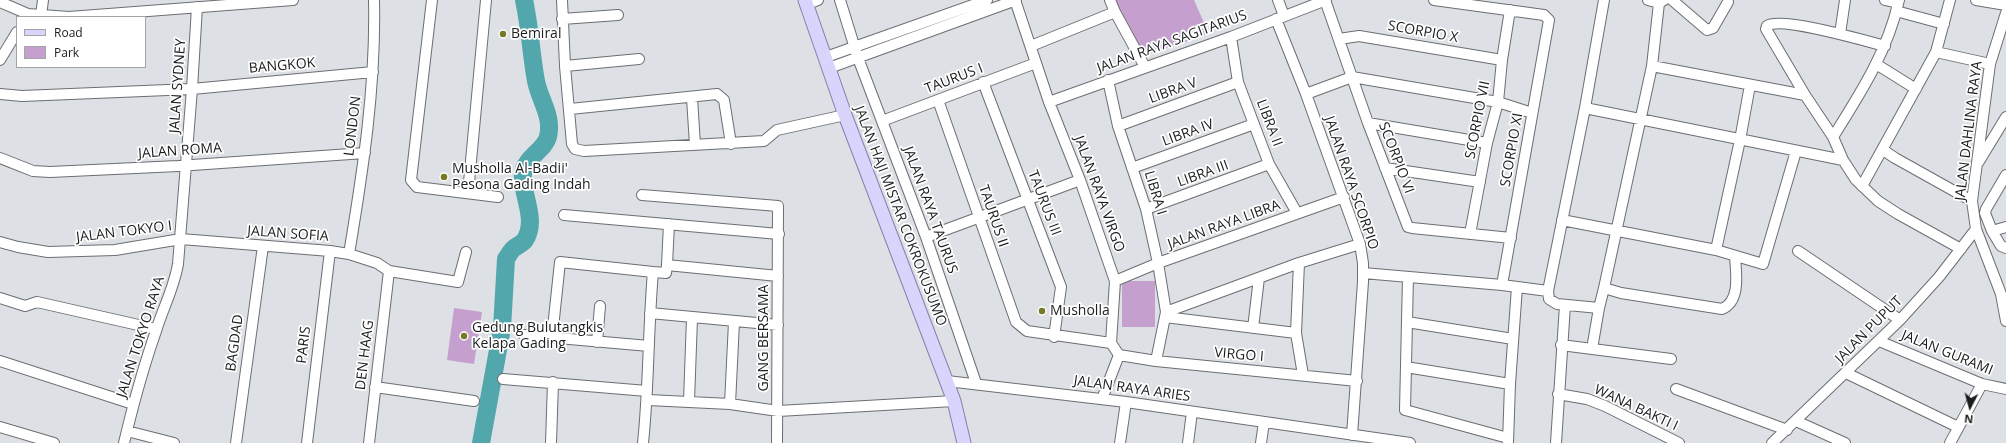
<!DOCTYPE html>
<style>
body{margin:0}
#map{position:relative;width:2006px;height:443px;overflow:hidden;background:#dde0e5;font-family:"Open Sans",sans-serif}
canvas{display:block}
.legend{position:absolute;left:16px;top:16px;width:130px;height:52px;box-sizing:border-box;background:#fff;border:1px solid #a4a4a5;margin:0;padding:5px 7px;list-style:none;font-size:12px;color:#1b1c1e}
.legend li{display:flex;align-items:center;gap:8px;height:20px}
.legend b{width:20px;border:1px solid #a4a4a5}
.north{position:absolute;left:1950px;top:387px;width:40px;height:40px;-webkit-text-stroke:3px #fff;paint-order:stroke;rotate:186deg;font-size:11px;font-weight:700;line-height:16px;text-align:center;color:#1b1c1e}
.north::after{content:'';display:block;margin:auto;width:14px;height:18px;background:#1b1c1e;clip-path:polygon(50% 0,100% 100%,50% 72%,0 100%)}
</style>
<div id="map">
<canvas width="2006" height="443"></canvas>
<ul class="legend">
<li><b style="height:5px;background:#d9d4fb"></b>Road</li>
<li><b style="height:11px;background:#c5a0ce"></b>Park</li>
</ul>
<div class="north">N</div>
</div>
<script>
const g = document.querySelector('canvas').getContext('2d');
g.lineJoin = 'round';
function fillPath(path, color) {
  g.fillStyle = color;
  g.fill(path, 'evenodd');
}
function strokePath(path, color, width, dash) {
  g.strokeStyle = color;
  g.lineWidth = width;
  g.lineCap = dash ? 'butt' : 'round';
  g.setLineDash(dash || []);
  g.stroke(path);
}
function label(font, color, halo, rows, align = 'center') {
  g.font = font + ' "Open Sans",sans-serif';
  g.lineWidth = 3.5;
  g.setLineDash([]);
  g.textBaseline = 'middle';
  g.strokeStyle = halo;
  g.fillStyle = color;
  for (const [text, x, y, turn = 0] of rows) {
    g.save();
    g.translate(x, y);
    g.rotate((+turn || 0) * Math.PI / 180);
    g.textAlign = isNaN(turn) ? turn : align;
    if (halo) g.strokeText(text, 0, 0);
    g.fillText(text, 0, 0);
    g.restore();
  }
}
const green = new Path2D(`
 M 1116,0 L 1194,0 L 1209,34 L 1138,57 Z
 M 1122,281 L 1155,281 L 1155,327 L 1122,327 Z
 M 454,308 L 482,312 L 474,364 L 447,360 Z`);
const river = new Path2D(`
 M 481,443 L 502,328 L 506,259 C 508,256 510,252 513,249 C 516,246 522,244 525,240 C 538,219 521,195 523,174 C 525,157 544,151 548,137 C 553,116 540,101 536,81 C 531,54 530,27 524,0`);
const minor = new Path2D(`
 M 432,0 L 411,180 L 417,187 L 498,197
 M 562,0 L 565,66 L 572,144 L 575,149 L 584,151 L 764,141 L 777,130 L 845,115
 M 840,0 L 858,58 L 926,237 L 976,383
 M 1015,0 L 1049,102 L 1080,180 L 1115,281 L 1111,343 L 1119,355 L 1102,399
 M 1110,0 L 1115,12 L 1145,67
 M 1278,0 L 1284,16
 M 1325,0 L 1368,123 L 1408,227 L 1412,228 L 1511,238
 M 1434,0 L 1544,15 L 1549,20 L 1502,285
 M 1604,0 L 1585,108 L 1548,291 L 1549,299 L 1557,304 L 1599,308 L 1604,288 L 1621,293 L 1722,309 C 1741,301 1736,273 1735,256
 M 1648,0 L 1659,3 L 1664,0
 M 1672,0 L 1707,30 L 1713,28 L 1728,2
 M 1885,0 L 1898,3
 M 1976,0 L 2006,5
 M 0,2 L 28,14 L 69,17 L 293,0
 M 807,4 L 818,0
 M 1896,11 L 1944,24
 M 2006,13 L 1990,64 L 1972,201 L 1976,229 L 2001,294 L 2006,321
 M 41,16 L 43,0
 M 562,19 L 618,15
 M 1276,19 L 1306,94 L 1360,244 L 1363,263 L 1363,282 L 1352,435
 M 1840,34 L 1845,0
 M 1231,37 L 1238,82 L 1269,164 L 1297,213
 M 1339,39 L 1359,36 L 1502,60
 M 1031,46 L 1115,12
 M 1885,46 C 1866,41 1780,16 1767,26 L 1766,29 L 1805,95 L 1833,137 L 1843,160 L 1856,180 L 1878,201 L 1898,214 L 1961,249
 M 1936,52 L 1990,64
 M 826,57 L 987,0
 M 0,60 L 17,32
 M 1876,64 L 1916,89
 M 565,66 L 639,59
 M 1652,66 L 1805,95
 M 829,68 L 1016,0
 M 1108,80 L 1118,126 L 1146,209 L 1158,263 L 1166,312 L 1156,361
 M 983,82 L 1061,287 L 1054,337
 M 0,94 L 22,96 L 192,89 L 373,72
 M 1306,94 L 1352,77 L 1498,102 L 1532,113
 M 692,98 L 695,145
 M 938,100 L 1016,322 L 1027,331 L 1111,343
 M 1049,102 L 1231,37 L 1326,0
 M 1585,108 L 1843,160
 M 570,109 L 717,94 L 724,100 L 731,144
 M 882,121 L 1036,63
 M 1368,123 L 1487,143
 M 1118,126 L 1238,82
 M 1833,137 C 1860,94 1888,51 1899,0
 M 1883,150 L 1895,158 L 1972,201
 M 0,158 L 33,171 L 50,172 L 178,166 L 365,153
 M 1978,163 L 2006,117
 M 1132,168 L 1254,124
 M 1385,168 L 1480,182
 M 1862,186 L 1936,52 L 1950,0
 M 468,193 L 486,0
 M 642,195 L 778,206 L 777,443
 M 1146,209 L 1269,164
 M 564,215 L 779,234
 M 1562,220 L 1716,250 L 1763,264 L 1796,151
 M 2006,227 L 1992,231 L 2001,246 L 2006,248
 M 1992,231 L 1985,213 L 1986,209 L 2006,175
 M 1470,234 L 1487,143 L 1498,102 L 1502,60 L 1510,10
 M 926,237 L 1080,180
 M 0,242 L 18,247 L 48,252 L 115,250 L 181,239 L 330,251 L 349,254 L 377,263 L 389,271 L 458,282 L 466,252
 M 1716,250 L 1740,140 L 1750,85
 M 1798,251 L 1900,320
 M 349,254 C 363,170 376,86 374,0
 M 1299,263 L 1296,333 L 1303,375
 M 667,265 L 669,224
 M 1363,273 L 1502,285 L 1548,291
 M 1408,277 L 1405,410 L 1508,438
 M 1115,281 L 1158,263 L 1344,197
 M 1604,288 L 1652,66 L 1659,3
 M 0,298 L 25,306 L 37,302 L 156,329
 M 1166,312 L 1299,263 L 1360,244
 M 650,313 L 778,325
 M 1165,317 L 1296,333
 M 1407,322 L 1513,339
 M 1253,328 L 1259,278
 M 524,335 L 649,346
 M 552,337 L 560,262 L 653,272
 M 1879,341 L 1982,384 L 2006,389
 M 597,342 L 600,306
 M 1561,345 L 1671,359
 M 1592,349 L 1599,308
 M 1119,355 L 1156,361 L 1357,381
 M 0,361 L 133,404
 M 1406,367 L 1510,384
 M 1846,373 L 1958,427
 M 503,379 L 647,391
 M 947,381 L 1126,402 L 1410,443
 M 375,387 L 474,401
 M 1676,389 L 1787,430
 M 1558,394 L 1587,399 L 1605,406 L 1679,443
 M 648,400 L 730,404 L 778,411 L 954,401
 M 689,401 L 692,318
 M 730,404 L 734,322
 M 1796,421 L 1845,443
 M 0,427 L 54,443
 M 127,431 L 174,443
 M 124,443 C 133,405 143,368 156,331 C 163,308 174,288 178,264 L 192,89 L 197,7
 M 236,443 L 263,246
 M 307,443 L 330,251
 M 369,443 L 389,271
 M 551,443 L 553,382
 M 643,443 C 649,386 648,329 653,272 L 666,273 L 667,265 L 778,276
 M 1120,443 L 1126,402
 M 1188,443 L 1192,412
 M 1261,443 L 1264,422
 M 1508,443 L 1510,384 L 1517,287
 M 1556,443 L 1565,305
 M 1772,443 L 1900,320 L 1939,277 L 1976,229
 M 1950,443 L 1982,384`);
const major = new Path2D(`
 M 805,0 L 845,115 L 954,401 L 964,443`);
const markers = [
 [503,34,4,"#757a23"],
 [444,177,4,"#757a23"],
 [1042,311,4,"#757a23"],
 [464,336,4,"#757a23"]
];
const streetNames = [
 ["SCORPIO X",1423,32,10],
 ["JALAN RAYA SAGITARIUS",1172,42,-20],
 ["BANGKOK",282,66,-5],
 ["TAURUS I",954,79,-21],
 ["JALAN SYDNEY",178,86,-86],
 ["LIBRA V",1173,91,-20],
 ["SCORPIO VII",1478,120,-79],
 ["LIBRA II",1269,123,69],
 ["LONDON",353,126,-83],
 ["JALAN DAHLINA RAYA",1969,131,-83],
 ["LIBRA IV",1188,133,-20],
 ["SCORPIO XI",1512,150,-80],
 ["JALAN ROMA",180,151,-4],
 ["SCORPIO VI",1396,158,69],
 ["LIBRA III",1203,174,-20],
 ["JALAN RAYA SCORPIO",1351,183,71],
 ["LIBRA I",1155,193,73],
 ["JALAN RAYA VIRGO",1099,194,70],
 ["TAURUS III",1044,203,69],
 ["JALAN RAYA TAURUS",930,210,70],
 ["JALAN HAJI MISTAR COKROKUSUMO",900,216,69],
 ["TAURUS II",993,216,71],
 ["JALAN RAYA LIBRA",1224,225,-20],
 ["JALAN TOKYO I",124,232,-7],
 ["JALAN SOFIA",288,234,4],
 ["JALAN PUPUT",1869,330,-45],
 ["JALAN TOKYO RAYA",141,337,-72],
 ["GANG BERSAMA",764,338,-90],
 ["BAGDAD",235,343,-82],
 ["PARIS",304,345,-83],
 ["JALAN GURAMI",1947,353,22],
 ["DEN HAAG",365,355,-83],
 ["VIRGO I",1239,355,5],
 ["JALAN RAYA ARIES",1132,389,8],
 ["WANA BAKTI I",1636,408,25]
];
const poiNames = [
 ["Bemiral",511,34],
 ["Musholla Al-Badii'",452,169],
 ["Pesona Gading Indah",452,185],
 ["Musholla",1050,311],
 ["Gedung Bulutangkis",472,328],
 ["Kelapa Gading",472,344]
];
fillPath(green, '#c5a0ce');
strokePath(river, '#52a7ac', 18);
strokePath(minor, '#6b6e72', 12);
strokePath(major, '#8681ac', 15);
strokePath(minor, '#fff', 10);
strokePath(major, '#d9d4fb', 13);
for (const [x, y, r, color] of markers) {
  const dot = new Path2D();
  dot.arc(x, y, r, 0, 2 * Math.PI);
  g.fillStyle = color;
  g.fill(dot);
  strokePath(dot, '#fff', 1.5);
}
label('14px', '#1b1c1e', '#fff', streetNames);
label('14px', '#1b1c1e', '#fff', poiNames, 'left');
</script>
